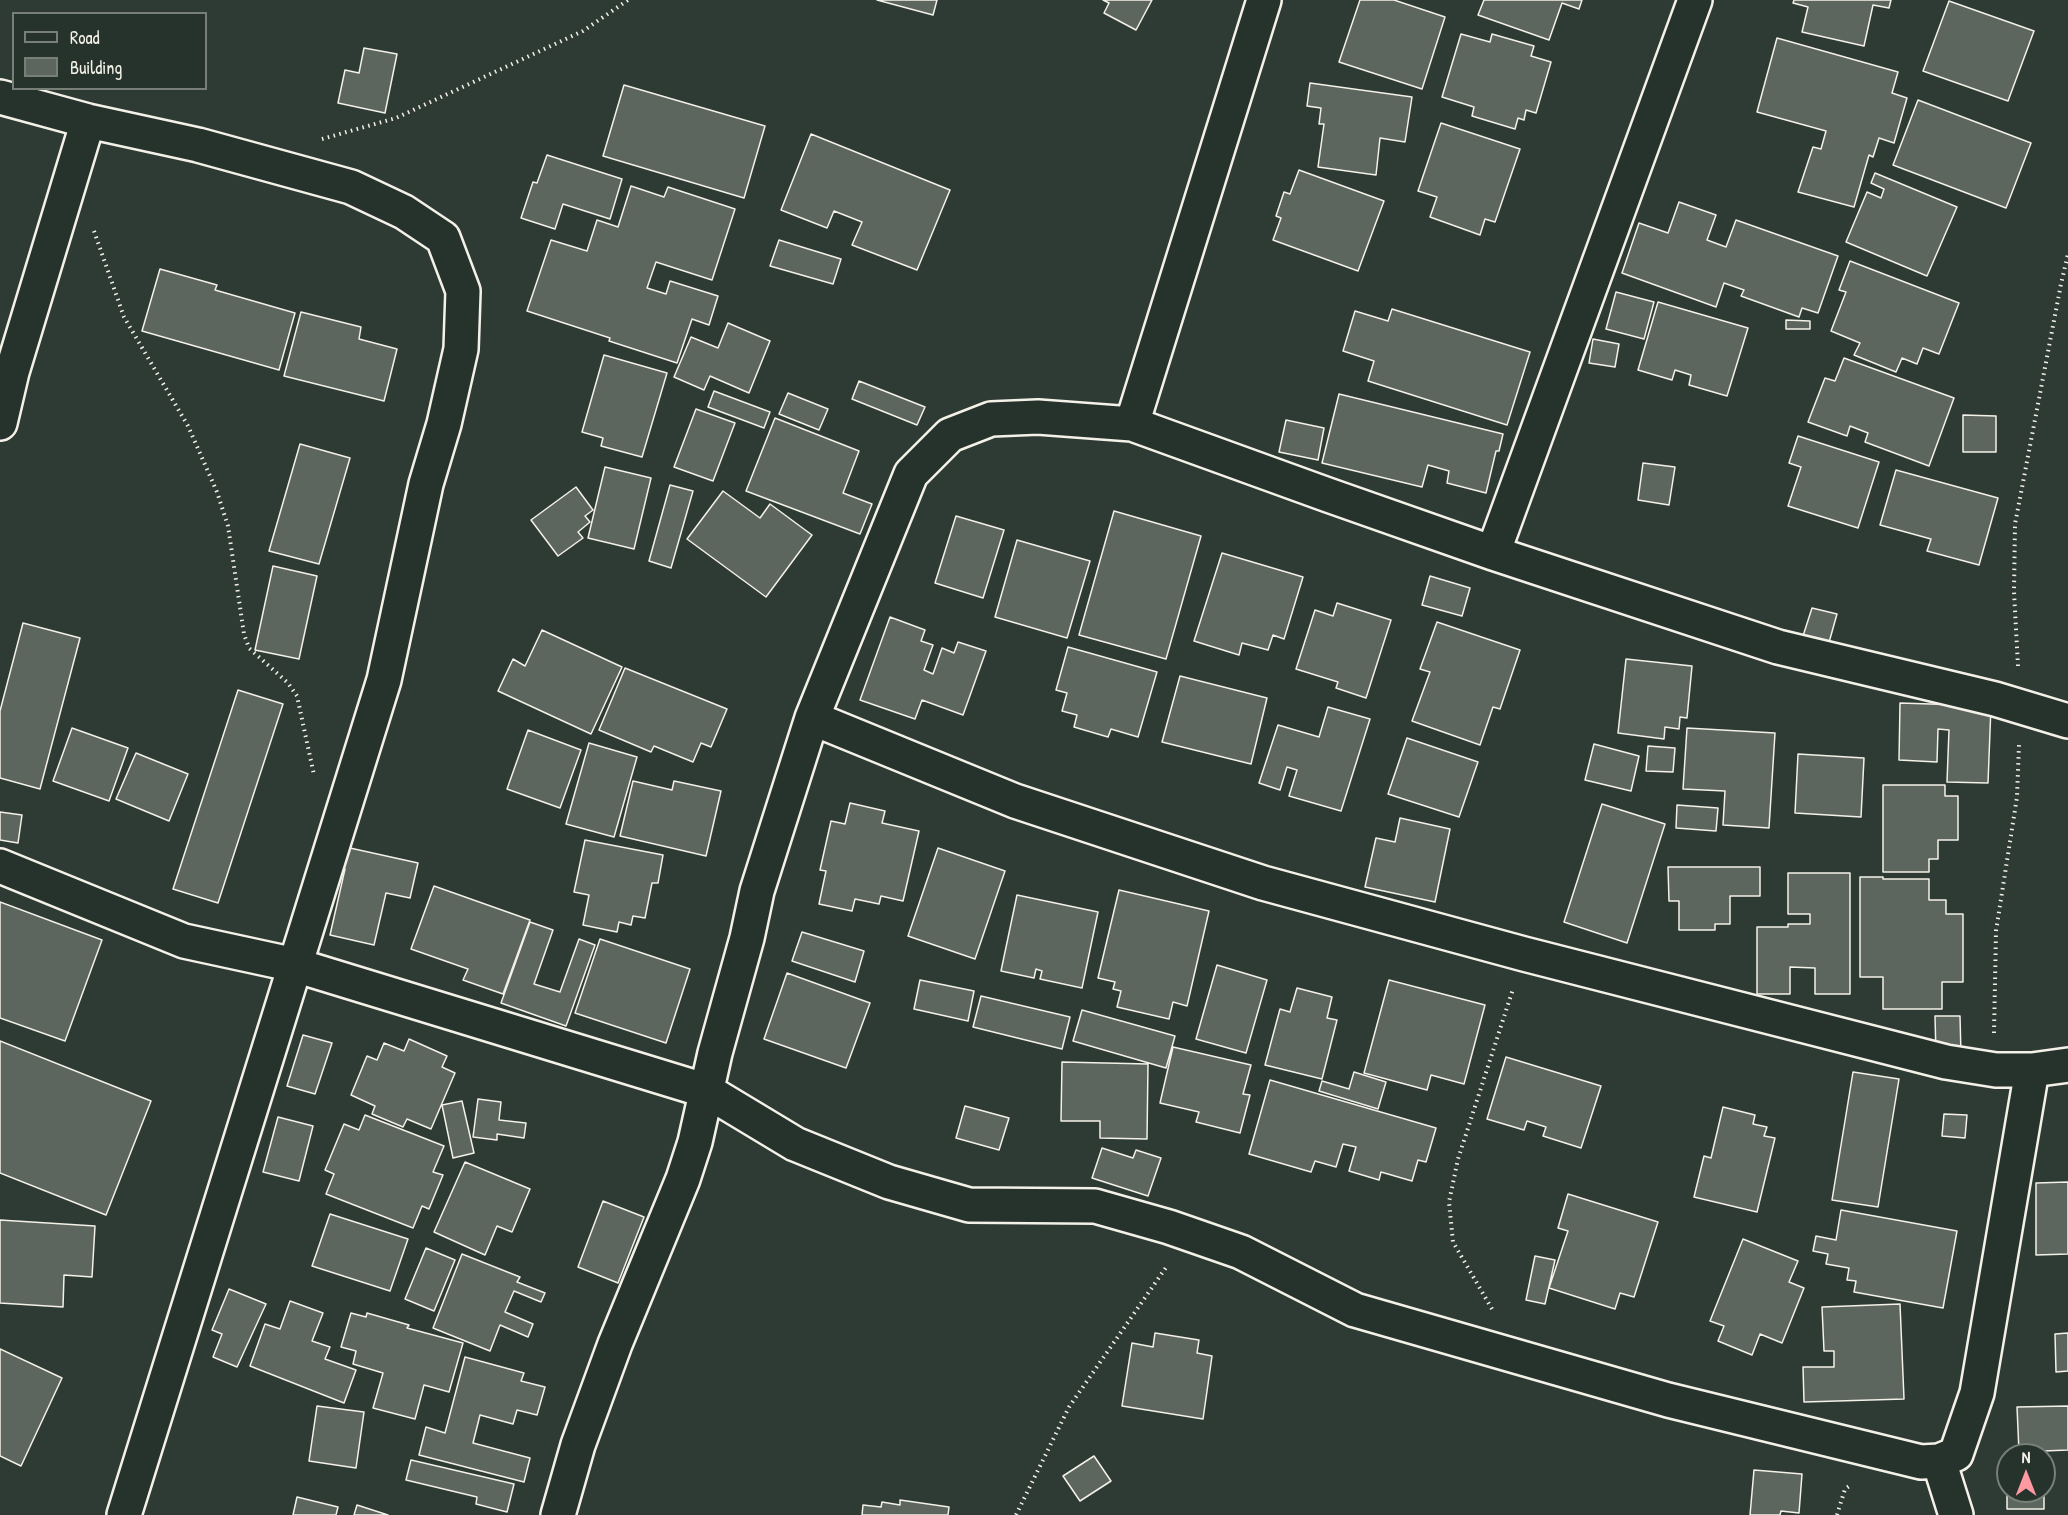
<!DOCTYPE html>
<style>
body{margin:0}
#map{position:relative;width:2068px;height:1515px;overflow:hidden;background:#2e3b34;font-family:"Patrick Hand",sans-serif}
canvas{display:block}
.legend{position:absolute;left:12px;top:12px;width:195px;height:78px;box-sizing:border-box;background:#26332d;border:2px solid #787f78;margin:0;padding:8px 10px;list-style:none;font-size:18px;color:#f4f1e8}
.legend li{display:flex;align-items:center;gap:12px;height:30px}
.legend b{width:30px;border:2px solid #787f78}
.north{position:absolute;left:1996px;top:1443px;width:60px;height:60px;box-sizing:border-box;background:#26332d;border:2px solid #787f78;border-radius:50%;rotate:0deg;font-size:16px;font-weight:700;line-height:24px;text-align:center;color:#f4f1e8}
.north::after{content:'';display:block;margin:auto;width:21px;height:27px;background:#ff9aa2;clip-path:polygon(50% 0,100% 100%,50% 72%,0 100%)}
</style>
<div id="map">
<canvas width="2068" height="1515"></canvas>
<ul class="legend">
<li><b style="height:8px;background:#26332d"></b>Road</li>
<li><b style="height:16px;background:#5c655e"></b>Building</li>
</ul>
<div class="north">N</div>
</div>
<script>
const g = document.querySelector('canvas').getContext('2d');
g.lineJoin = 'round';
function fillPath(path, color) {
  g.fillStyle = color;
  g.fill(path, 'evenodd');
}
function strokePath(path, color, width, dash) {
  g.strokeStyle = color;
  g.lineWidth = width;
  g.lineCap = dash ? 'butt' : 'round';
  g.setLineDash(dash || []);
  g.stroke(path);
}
const building = new Path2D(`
 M 877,0 L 937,0 L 933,15 Z
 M 1103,0 L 1152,0 L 1136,30 L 1104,13 L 1109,3 Z
 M 1360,0 L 1394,0 L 1445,17 L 1422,89 L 1339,62 Z
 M 1484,0 L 1582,0 L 1579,9 L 1562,3 L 1549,40 L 1478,15 Z
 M 1794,0 L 1891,0 L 1889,8 L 1873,5 L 1864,46 L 1802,32 L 1808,7 L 1793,3 Z
 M 1949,1 L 2034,31 L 2008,101 L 1923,71 Z
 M 1461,34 L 1490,42 L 1492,34 L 1534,46 L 1531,56 L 1551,62 L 1536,113 L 1526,110 L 1524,120 L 1518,118 L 1515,129 L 1472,116 L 1474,107 L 1442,97 Z
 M 1777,38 L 1898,72 L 1892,93 L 1907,98 L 1894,143 L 1879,138 L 1873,157 L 1869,155 L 1854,207 L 1798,192 L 1813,147 L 1821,149 L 1826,131 L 1757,112 Z
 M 364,48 L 397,54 L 385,113 L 338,103 L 345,70 L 359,73 Z
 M 1310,83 L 1412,97 L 1405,142 L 1380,138 L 1376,175 L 1318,167 L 1324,124 L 1319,124 L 1321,108 L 1307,106 Z
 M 624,85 L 765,126 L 744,198 L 603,156 Z
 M 1918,100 L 2031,143 L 2006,208 L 1893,165 Z
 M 1441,123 L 1520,149 L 1495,222 L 1485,219 L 1480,235 L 1430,217 L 1437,197 L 1418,191 Z
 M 811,134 L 950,190 L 917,270 L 852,245 L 862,222 L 834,211 L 827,228 L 781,210 Z
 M 547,155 L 622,179 L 610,219 L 563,204 L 555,229 L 521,218 L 533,182 L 537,183 Z
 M 1299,170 L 1384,201 L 1358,271 L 1273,240 L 1281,218 L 1276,216 L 1284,192 L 1290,194 Z
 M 1875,173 L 1957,207 L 1927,276 L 1846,242 L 1867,192 L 1881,198 L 1884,189 L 1871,183 Z
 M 631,186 L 664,197 L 668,187 L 735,209 L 712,280 L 656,262 L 647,288 L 666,294 L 670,281 L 718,296 L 709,325 L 692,319 L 677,363 L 609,341 L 610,338 L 527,311 L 551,240 L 587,251 L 597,220 L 618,227 Z
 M 1679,202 L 1716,215 L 1707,240 L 1726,247 L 1736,220 L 1838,256 L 1818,313 L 1802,308 L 1799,317 L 1741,296 L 1744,290 L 1724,283 L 1716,307 L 1622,273 L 1639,223 L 1668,233 Z
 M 779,240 L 841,259 L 833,284 L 770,266 Z
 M 1850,261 L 1959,303 L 1939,354 L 1923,348 L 1917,364 L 1902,358 L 1896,372 L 1854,355 L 1860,343 L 1831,331 L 1846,292 L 1839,290 Z
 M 160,269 L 217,285 L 215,290 L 295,313 L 279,370 L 142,331 Z
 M 1616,292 L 1654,302 L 1644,339 L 1606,329 Z
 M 1658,302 L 1748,328 L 1727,396 L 1689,385 L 1691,375 L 1675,370 L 1672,380 L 1638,370 Z
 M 1392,309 L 1530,352 L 1507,425 L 1368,381 L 1374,361 L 1343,351 L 1355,311 L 1388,321 Z
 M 301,312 L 361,327 L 359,339 L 397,349 L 384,401 L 284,376 Z
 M 1786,320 L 1810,321 L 1810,329 L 1786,329 Z
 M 728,323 L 770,341 L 749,393 L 710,376 L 704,390 L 674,377 L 691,337 L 718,348 Z
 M 1593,339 L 1619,344 L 1615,367 L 1589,363 Z
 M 604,355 L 667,373 L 642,457 L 601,446 L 603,438 L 582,432 Z
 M 1844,358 L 1954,398 L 1929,466 L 1865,442 L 1868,433 L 1850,426 L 1847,436 L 1808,422 L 1825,378 L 1835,381 Z
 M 859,381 L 925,407 L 917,425 L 852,399 Z
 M 714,391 L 770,412 L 764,428 L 708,407 Z
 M 788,393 L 828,409 L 819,430 L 779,414 Z
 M 1339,394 L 1503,434 L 1499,451 L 1496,451 L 1486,493 L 1447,483 L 1449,471 L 1428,465 L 1422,487 L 1322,463 Z
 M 696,409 L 735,423 L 713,481 L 674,467 Z
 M 1963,415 L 1996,416 L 1996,452 L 1963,452 Z
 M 775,418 L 859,451 L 843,493 L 872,504 L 860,534 L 746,491 Z
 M 1286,420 L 1324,428 L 1318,460 L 1279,452 Z
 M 1798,436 L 1879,462 L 1858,528 L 1788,506 L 1801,467 L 1789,463 Z
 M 300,444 L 350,458 L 319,564 L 269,551 Z
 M 1643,463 L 1675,467 L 1669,505 L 1638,500 Z
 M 605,467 L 651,478 L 634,549 L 588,538 Z
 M 1896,470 L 1998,498 L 1979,565 L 1927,551 L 1931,539 L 1880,525 Z
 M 670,485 L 693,491 L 671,568 L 649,561 Z
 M 576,487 L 593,510 L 585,516 L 590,522 L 578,532 L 583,538 L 558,556 L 531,520 Z
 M 723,491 L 760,518 L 770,504 L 812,535 L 766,597 L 687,539 Z
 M 1114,511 L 1201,536 L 1166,659 L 1079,635 Z
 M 956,516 L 1004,530 L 983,598 L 935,583 Z
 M 1017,540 L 1090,561 L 1067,638 L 995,617 Z
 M 1222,553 L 1303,577 L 1284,639 L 1273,635 L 1268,650 L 1242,643 L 1239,655 L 1194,641 Z
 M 273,566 L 317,576 L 299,659 L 255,650 Z
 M 1430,576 L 1470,588 L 1462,616 L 1422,605 Z
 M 1337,603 L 1391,620 L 1366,698 L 1336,688 L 1338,682 L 1296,669 L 1315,610 L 1333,616 Z
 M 1812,608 L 1837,614 L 1828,646 L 1802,639 Z
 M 890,617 L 925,630 L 921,641 L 933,645 L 924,670 L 933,674 L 942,648 L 954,653 L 958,642 L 986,651 L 963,715 L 922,700 L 915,719 L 860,700 Z
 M 1437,622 L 1520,650 L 1500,709 L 1493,707 L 1480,745 L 1412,721 L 1430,672 L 1420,669 Z
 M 23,623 L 80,638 L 40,789 L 0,778 L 0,711 Z
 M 542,630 L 622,667 L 591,734 L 498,691 L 513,659 L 525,666 Z
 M 1068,647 L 1157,672 L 1138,737 L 1111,729 L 1108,737 L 1074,727 L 1077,715 L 1062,711 L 1067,693 L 1056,690 Z
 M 1626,659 L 1692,666 L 1687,718 L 1680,717 L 1679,729 L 1665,727 L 1664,739 L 1618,733 Z
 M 625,668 L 727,709 L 711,747 L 701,743 L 693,762 L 654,746 L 651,752 L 599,730 Z
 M 1180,676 L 1267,698 L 1251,764 L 1162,742 Z
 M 238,690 L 283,704 L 218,903 L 173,889 Z
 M 1900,703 L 1991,706 L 1988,783 L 1947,782 L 1949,730 L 1938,729 L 1937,762 L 1899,760 Z
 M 1328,707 L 1370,719 L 1341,811 L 1289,796 L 1297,770 L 1287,767 L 1280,790 L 1259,783 L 1278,725 L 1319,737 Z
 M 72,728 L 128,748 L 109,801 L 53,781 Z
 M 1687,728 L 1775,733 L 1769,828 L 1723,825 L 1725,791 L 1683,789 Z
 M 528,730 L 581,750 L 560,808 L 507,789 Z
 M 1407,738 L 1478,762 L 1459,817 L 1388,794 Z
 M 589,743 L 637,757 L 614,837 L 566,824 Z
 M 1594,744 L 1639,756 L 1631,791 L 1585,780 Z
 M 1648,746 L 1675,748 L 1673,772 L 1646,771 Z
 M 136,753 L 188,774 L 169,821 L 116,799 Z
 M 1798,754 L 1864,758 L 1861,817 L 1795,813 Z
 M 633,781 L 672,790 L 674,781 L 721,791 L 706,856 L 620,836 Z
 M 1883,785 L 1945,785 L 1945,796 L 1958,796 L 1958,840 L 1938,840 L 1938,859 L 1929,859 L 1929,872 L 1883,872 Z
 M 850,803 L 885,811 L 882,823 L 919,831 L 903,901 L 881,896 L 879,904 L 855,899 L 852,911 L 819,904 L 826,871 L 820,870 L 831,821 L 845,824 Z
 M 1602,804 L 1665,824 L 1627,943 L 1564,922 Z
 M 1677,805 L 1718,808 L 1716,831 L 1676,828 Z
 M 0,812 L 22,815 L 18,843 L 0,840 Z
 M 1400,818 L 1450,829 L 1435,902 L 1365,887 L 1376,838 L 1395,842 Z
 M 585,840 L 663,855 L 658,883 L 652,883 L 645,918 L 633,916 L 631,925 L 619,922 L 617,932 L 583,925 L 589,895 L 574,892 Z
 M 341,846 L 418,863 L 410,898 L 386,893 L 374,945 L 330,935 L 345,869 L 336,867 Z
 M 938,848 L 1005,871 L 975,959 L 908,936 Z
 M 1668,867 L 1760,867 L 1760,896 L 1730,896 L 1730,924 L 1715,924 L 1715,930 L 1679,930 L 1679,901 L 1669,901 Z
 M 1788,873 L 1850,873 L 1850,994 L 1815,994 L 1815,968 L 1790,967 L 1790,994 L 1757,994 L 1757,927 L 1788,927 L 1788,924 L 1810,924 L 1810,914 L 1788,914 Z
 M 1860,877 L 1883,877 L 1883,879 L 1929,879 L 1929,900 L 1946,900 L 1946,914 L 1963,914 L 1963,982 L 1942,982 L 1942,1009 L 1883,1009 L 1883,977 L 1860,977 Z
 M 434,886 L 530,920 L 503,994 L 463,980 L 468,969 L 411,949 Z
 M 1119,890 L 1209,911 L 1187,1006 L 1173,1002 L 1169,1019 L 1117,1007 L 1121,991 L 1113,989 L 1115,982 L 1098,978 Z
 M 1017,895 L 1098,912 L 1082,988 L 1040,979 L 1042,971 L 1036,969 L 1034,978 L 1001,971 Z
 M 0,902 L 102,940 L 65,1041 L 0,1018 Z
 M 530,922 L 553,930 L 534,984 L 560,992 L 579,939 L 595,945 L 566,1026 L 501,1003 Z
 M 802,932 L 864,951 L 855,982 L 792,961 Z
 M 600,939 L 690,969 L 666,1043 L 575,1013 Z
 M 1217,965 L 1267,980 L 1246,1053 L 1196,1039 Z
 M 787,973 L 870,1003 L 846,1068 L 764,1039 Z
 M 920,980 L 974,991 L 968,1021 L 914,1009 Z
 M 1389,980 L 1485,1005 L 1464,1084 L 1431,1075 L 1427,1090 L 1364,1073 Z
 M 1297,988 L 1332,997 L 1327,1018 L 1337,1020 L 1322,1079 L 1265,1065 L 1280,1009 L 1290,1012 Z
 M 981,996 L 1070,1017 L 1062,1049 L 973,1027 Z
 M 1082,1010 L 1175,1036 L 1166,1068 L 1073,1041 Z
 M 1935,1016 L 1960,1016 L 1961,1055 L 1936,1055 Z
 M 303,1035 L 332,1043 L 315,1094 L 287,1086 Z
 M 409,1039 L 447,1056 L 442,1067 L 455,1073 L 431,1129 L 407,1119 L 403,1127 L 372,1114 L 375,1106 L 351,1095 L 367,1056 L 377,1060 L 384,1043 L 404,1051 Z
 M 0,1041 L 151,1101 L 106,1215 L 0,1173 Z
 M 1173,1047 L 1251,1065 L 1243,1094 L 1250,1095 L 1240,1133 L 1196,1122 L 1199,1112 L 1160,1103 Z
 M 1506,1057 L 1601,1086 L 1581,1148 L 1543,1136 L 1546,1127 L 1527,1121 L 1524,1130 L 1487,1119 Z
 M 1062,1062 L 1148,1064 L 1147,1139 L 1100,1138 L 1100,1121 L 1061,1121 Z
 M 1354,1072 L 1386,1082 L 1378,1109 L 1319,1091 L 1322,1081 L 1349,1089 Z
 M 1853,1072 L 1899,1079 L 1878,1207 L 1832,1200 Z
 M 1270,1080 L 1436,1128 L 1426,1162 L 1418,1160 L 1412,1181 L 1381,1172 L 1379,1180 L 1349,1171 L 1356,1147 L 1343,1144 L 1336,1167 L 1315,1161 L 1311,1172 L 1249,1154 Z
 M 478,1099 L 501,1102 L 499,1120 L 526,1123 L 524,1138 L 497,1134 L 497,1140 L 473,1137 Z
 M 462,1101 L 474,1153 L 453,1158 L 442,1105 Z
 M 965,1106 L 1009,1118 L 999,1150 L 956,1138 Z
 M 1723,1107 L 1755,1115 L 1753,1124 L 1767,1127 L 1764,1136 L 1775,1138 L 1757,1212 L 1694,1197 L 1704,1156 L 1711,1158 Z
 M 1944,1114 L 1967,1115 L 1965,1138 L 1942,1136 Z
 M 365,1115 L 444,1146 L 433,1172 L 443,1175 L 429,1209 L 422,1206 L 413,1228 L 326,1194 L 334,1174 L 325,1170 L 344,1124 L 359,1130 Z
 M 278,1117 L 313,1126 L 299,1181 L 263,1172 Z
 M 1102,1148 L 1133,1158 L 1136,1150 L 1161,1158 L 1148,1196 L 1092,1178 Z
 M 465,1162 L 530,1189 L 512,1232 L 497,1226 L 485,1255 L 434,1232 Z
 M 2068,1182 L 2068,1254 L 2036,1255 L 2036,1183 Z
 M 1568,1194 L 1658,1222 L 1634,1297 L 1620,1293 L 1615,1309 L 1549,1288 L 1568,1231 L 1558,1228 Z
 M 603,1201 L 644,1217 L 618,1283 L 578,1267 Z
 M 1841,1210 L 1957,1231 L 1943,1308 L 1854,1292 L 1856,1281 L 1847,1280 L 1849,1268 L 1826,1264 L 1828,1254 L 1813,1251 L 1816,1236 L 1836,1240 Z
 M 330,1214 L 408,1239 L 390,1291 L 312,1266 Z
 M 0,1220 L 95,1226 L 92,1277 L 64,1275 L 63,1307 L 0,1303 Z
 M 1743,1239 L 1798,1261 L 1789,1282 L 1804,1288 L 1782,1343 L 1760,1334 L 1752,1355 L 1718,1341 L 1724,1326 L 1710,1321 Z
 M 426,1248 L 455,1260 L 434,1311 L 405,1299 Z
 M 462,1254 L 520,1277 L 517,1282 L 545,1293 L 541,1302 L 514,1291 L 505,1312 L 533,1324 L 528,1337 L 500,1325 L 490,1351 L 433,1328 Z
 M 1535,1256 L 1555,1260 L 1545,1304 L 1526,1300 Z
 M 229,1289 L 266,1304 L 237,1367 L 213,1357 L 222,1334 L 212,1330 Z
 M 290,1301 L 323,1313 L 312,1341 L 330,1347 L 325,1359 L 356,1370 L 344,1403 L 250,1366 L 265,1324 L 280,1329 Z
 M 1900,1304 L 1904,1399 L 1804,1402 L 1803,1367 L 1834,1367 L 1834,1351 L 1824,1351 L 1822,1307 Z
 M 351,1313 L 366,1317 L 367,1313 L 409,1325 L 407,1328 L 463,1343 L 449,1392 L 424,1385 L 415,1419 L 373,1408 L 383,1373 L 353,1364 L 356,1351 L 341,1347 Z
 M 1155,1333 L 1199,1340 L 1197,1353 L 1212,1356 L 1203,1419 L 1122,1406 L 1132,1343 L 1153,1347 Z
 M 2068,1333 L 2068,1371 L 2056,1372 L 2055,1334 Z
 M 0,1349 L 62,1378 L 21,1466 L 0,1456 Z
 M 465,1357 L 524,1373 L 521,1381 L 545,1387 L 537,1415 L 517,1410 L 513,1424 L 480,1415 L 473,1443 L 530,1458 L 524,1482 L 419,1455 L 426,1427 L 445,1433 Z
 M 317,1406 L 364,1412 L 356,1468 L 309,1461 Z
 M 2068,1406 L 2068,1450 L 2019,1452 L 2017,1407 Z
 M 1094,1456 L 1111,1481 L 1080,1501 L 1063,1476 Z
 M 411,1460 L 514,1484 L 507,1512 L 476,1504 L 477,1497 L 406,1480 Z
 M 2007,1460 L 2008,1491 L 2044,1491 L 2044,1509 L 2007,1509 Z
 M 1754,1470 L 1802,1474 L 1799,1513 L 1781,1511 L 1780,1515 L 1750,1515 Z
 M 297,1497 L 338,1507 L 336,1515 L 293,1515 Z
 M 900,1500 L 949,1507 L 948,1515 L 862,1515 L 863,1505 L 881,1507 L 882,1502 L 900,1505 Z
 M 357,1505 L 388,1515 L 354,1515 Z`);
const path = new Path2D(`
 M 322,139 L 396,118 L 583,31 L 628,0
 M 94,231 L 124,317 L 188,426 L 217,492 L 228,526 L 244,634 L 249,648 L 288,683 L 297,696 L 314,775
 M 2018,666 L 2014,592 L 2015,524 L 2061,284 L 2068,254
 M 1994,1033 L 1996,931 L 2017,797 L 2019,745
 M 1492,1309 L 1453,1242 L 1449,1202 L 1458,1159 L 1513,989
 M 1016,1515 L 1069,1407 L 1167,1266
 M 1837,1515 L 1845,1489 L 1852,1484`);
const minor = new Path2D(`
 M 0,97 L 88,121 L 198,145 L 351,187 L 404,212 L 443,238 L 463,291 L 461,349 L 444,424 L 426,484 L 384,680 L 124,1515
 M 0,423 L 12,372 L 88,121
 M 1132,424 L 1264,0
 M 1493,553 L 1695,0
 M 812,718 L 1015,801 L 1263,883 L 1524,954 L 1946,1062 L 1996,1070 L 2032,1070 L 2068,1065
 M 0,866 L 184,941 L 295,965 L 707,1091 L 795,1144 L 889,1182 L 969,1205 L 1095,1206 L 1169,1227 L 1241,1252 L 1355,1310 L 1668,1400 L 1921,1462 L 1939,1461 L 1956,1454 L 1977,1393 L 2032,1070
 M 1939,1461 L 1956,1515
 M 558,1515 L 578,1445 L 615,1344 L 683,1179 L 695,1142 L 715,1053 L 747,938 L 757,891 L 812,718 L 911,474 L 950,435 L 991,419 L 1038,417 L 1132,424 L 1328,495 L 1493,553 L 1778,647 L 1995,699 L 2068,721`);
fillPath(building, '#5c655e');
strokePath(building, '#f4f1e8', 1.5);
strokePath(minor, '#f4f1e8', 38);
strokePath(path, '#f4f1e8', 4, [1.5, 4.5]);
strokePath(minor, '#26332d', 33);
</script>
